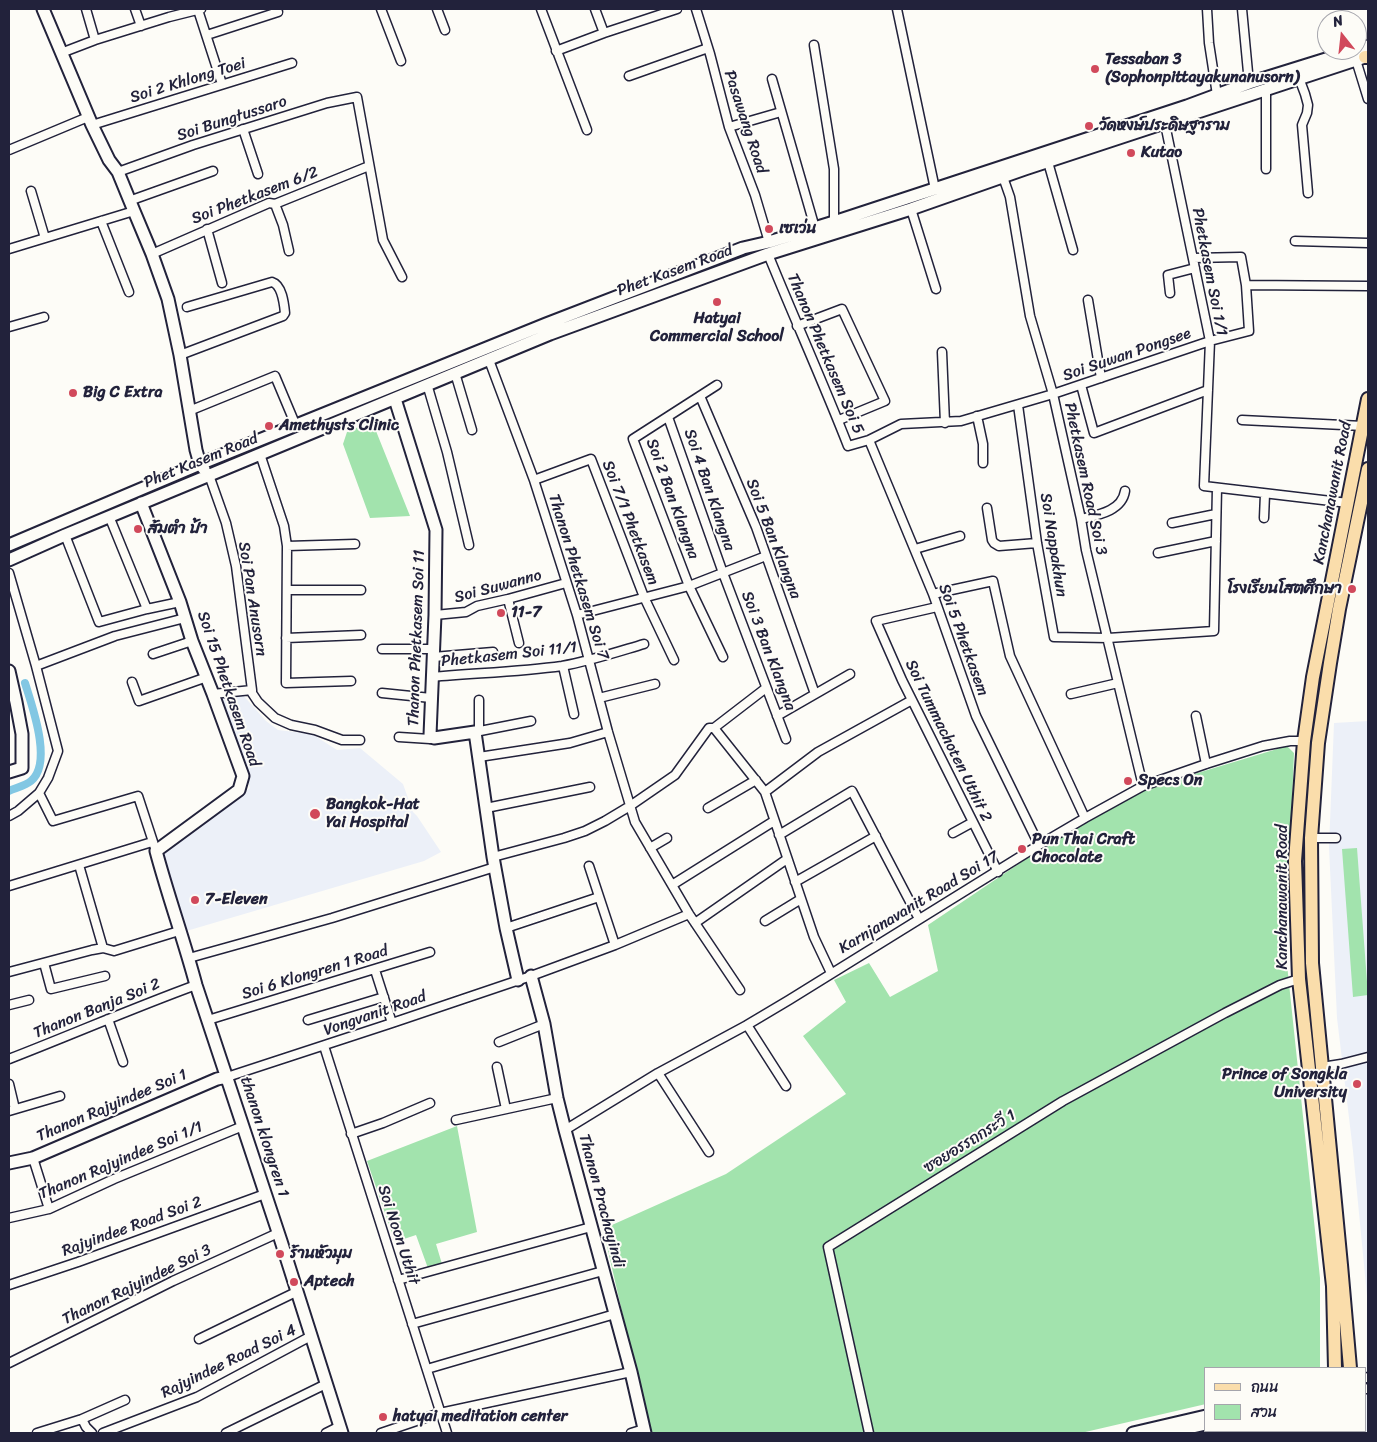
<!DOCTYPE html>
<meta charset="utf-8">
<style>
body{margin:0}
#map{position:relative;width:1377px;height:1442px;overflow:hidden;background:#fdfcf7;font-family:Sriracha,"Playpen Sans Thai",sans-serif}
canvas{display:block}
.frame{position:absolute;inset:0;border:10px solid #22223b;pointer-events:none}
.legend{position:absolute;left:1204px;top:1367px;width:162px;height:65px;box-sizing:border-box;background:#fdfcf7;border:1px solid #a5a5ac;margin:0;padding:6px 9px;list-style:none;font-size:15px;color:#22223b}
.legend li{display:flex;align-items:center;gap:10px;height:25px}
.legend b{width:25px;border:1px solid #a5a5ac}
.north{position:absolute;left:1317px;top:10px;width:50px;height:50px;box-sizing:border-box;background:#fdfcf7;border:1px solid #a5a5ac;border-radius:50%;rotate:344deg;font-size:14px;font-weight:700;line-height:20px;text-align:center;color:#22223b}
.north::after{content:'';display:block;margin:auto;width:18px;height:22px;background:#d1495b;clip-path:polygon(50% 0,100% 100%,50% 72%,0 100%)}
</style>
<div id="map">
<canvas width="1377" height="1442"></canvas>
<div class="frame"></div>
<ul class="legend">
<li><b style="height:6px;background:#faddab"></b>ถนน</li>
<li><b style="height:14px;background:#a2e3ad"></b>สวน</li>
</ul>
<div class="north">N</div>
</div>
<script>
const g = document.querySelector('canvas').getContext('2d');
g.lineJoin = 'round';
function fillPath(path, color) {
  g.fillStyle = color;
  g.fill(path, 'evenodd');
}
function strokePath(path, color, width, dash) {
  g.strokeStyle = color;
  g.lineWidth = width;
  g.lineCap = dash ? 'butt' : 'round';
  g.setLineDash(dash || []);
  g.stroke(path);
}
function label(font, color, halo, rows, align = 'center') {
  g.font = font + ' Sriracha,"Playpen Sans Thai",sans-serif';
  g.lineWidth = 4;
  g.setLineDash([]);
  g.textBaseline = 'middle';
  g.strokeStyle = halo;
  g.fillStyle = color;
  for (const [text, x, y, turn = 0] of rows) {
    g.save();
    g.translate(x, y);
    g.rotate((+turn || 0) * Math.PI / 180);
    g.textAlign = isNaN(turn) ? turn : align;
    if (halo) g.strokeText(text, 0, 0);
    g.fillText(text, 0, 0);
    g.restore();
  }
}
const built = new Path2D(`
 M 242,694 L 266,721 L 278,730 L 312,734 L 337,750 L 360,748 L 403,784 L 413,812 L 417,816 L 441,852 L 424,861 L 183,932 L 162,860 L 165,852 L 250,788 L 217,697 Z
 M 1368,721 L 1368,1433 L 1361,1433 L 1361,1431 L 1366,1431 L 1367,1296 L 1353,1151 L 1337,1018 L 1329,847 L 1334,723 Z`);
const green = new Path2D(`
 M 372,421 L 410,516 L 370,518 L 343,444 L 347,432 Z
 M 1287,746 L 1294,753 L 1286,955 L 1320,1278 L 1320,1368 L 1206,1368 L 1206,1404 L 1081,1433 L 650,1433 L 603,1229 L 726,1174 L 846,1094 L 803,1036 L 846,1002 L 834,980 L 869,963 L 890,997 L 938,971 L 928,925 L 1069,830 L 1138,791 Z
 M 1357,848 L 1368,995 L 1353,997 L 1342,849 Z
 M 457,1126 L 477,1232 L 436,1244 L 442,1264 L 429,1271 L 416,1235 L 395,1242 L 367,1161 Z`);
const canal = new Path2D(`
 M 9,791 C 15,788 25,786 31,781 C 53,763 32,706 25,683`);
const street = new Path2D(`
 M 86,9 L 95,40
 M 135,9 L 141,26
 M 381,9 L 401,61
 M 437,9 L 445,30
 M 541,9 L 587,130
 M 595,9 L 604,33
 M 696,9 L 710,54 L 729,127 L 755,195 L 769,242
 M 897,9 L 935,189
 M 1207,9 L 1209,43 L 1217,95
 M 1242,9 L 1249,83
 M 198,10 L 222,84
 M 207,35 L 278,12
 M 814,45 L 834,169 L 834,222
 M 556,51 L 604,33 L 677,9
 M 61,53 L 95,40 L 169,17 L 201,9
 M 1356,60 L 1368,99
 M 629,76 L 708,48
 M 1299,78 L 1305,94 L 1308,105 L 1307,113 L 1302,125 L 1308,193
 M 772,79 L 815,228
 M 1165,124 L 1210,341 L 1204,486 L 1348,503
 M 92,125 L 292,63
 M 729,127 L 781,112
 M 243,129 L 258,174
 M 9,150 L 88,117
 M 1048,162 L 1073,250
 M 1266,169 L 1266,89
 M 118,172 L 193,145 L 327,103 L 357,97 L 383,240 L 402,277
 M 1003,177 L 1010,197 L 1030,316 L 1053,394 L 1081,519 L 1086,550 L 1143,786
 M 31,191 L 45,238
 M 129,201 L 213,171
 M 275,204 L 283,225 L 289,251
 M 911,209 L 936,289
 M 101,221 L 129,292
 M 207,229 L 222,283
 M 1295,241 L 1368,243
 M 9,249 L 134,211
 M 152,254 L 269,203 L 275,204 L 369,166
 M 768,254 C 794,318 823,382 848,446 L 869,440 L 901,424 L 961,421 L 1053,394 L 1210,341 L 1249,331 L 1246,285 L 1241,257 L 1193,258
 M 1246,285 L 1368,286
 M 1170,293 L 1168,275 L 1195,268
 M 1088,300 L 1101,378
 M 797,326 L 842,309 L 885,401 L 839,420
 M 9,327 L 44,317
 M 942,352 L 945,423
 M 180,355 L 283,316 L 285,313 C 284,303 282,285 272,282 L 187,307
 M 489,360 L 534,480 L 577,615 L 608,732 L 635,822 L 689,914 L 740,990
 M 455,373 L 472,430
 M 427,384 L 447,452 L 469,545
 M 717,385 L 633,439 L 689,586 L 723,657
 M 1081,385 L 1094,433 L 1208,390
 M 700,396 L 756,527 L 815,694
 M 1018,405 L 1037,543 L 1054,637 L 1108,638 L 1214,631 L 1217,488
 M 189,411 L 275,376 L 296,426
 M 977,416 L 983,444 L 983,463
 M 668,417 L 723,573 L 786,739
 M 1242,420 L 1363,426
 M 869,440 L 933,594 L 976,716 L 1039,845
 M 260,454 L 284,526 L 287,546 L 286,683 L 351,681
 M 209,475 L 226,523 L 236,566 L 252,690 L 213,694
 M 534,480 L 591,459 L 644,597 L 674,660
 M 987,508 L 992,540 L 994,543 L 999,546 L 1037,543
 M 109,516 L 147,609
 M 1264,518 L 1265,494
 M 1081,519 C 1098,515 1122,511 1125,491
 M 1172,523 L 1216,514
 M 65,535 L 99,622 L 147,609 L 180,602
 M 287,546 L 355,544
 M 915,549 L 960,536
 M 1158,553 L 1216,541
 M 9,573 L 36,666 L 58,751 L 48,778 L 39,793 L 18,811 L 9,816
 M 287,590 L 361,590
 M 933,594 L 993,581 L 1010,656 L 1085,818
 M 508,599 L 519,643
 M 937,607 L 876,621 L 902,680 L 998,872
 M 435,615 L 466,612 L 477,606 L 508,599 L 566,583
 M 577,615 L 689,586 L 766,556
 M 286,638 L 361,635
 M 382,649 L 433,649
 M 153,654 L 192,641
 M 433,657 L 493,652
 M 36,666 L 115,636 L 185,618
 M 563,666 L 574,714
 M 432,677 C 475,673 519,672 562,666 C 590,661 617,652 644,644
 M 132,682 L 139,701 L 207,677
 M 252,690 L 252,693 L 258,702 L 275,718 L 291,725 L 315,730 L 342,740 L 360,740
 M 382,693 L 431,698
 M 1071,694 L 1118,683
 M 599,698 L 655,684
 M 479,700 L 479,731
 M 777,716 L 850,674
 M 1196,716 L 1206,764
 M 714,728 L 765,792 L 814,937 L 831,973
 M 475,732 L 531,721
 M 399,737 L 430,739
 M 479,757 L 570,743 L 608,732
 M 765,792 L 818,752 L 912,700
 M 39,793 L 53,821 L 138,796 L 156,851
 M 486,808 L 590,787
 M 708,808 L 756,780
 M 953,833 L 973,822
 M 779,835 L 852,791 L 919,919
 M 1311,838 L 1336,838
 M 650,848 L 667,838
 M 493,857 L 564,838 L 585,831 L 605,821 L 630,806 L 675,775 L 709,728 L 714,728 L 766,688
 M 79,865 L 103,948
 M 589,866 L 615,945
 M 795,882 L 876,836
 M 672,885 L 774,821
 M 9,886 L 152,842
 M 765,921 L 801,899
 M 695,923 L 787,859
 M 506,928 L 599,897
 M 189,958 L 332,918 L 495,867
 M 44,963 L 51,989 L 105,976
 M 375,970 L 392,1023
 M 9,972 L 92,950 L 103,948 L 114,951 L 179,931
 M 9,1005 L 29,1000
 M 108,1019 L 123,1062
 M 208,1020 L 430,952
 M 308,1020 L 384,997
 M 747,1025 L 786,1086
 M 499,1042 L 544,1024
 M 324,1046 L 447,1433
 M 9,1059 C 71,1035 133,1008 196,985
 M 497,1067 L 506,1109
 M 1322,1067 L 1341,1064 L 1368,1057
 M 658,1073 L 709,1152
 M 227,1077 L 392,1023 L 531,976 L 615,945 L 689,914
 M 9,1084 L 15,1109
 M 9,1111 L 60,1096
 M 456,1120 L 557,1098
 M 565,1130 L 658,1073 L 747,1025 L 789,1000 L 1039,845 L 1085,818 L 1143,786 L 1206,764 L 1263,746 L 1290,741 L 1304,741
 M 351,1134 L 383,1123 L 430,1103
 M 33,1158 L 49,1209
 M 9,1218 L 49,1209 L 114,1179 L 243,1126
 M 398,1280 L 591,1227
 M 9,1285 L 78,1262 L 265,1194
 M 412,1324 L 603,1271
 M 199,1339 L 296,1292
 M 9,1363 L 173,1281 L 278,1233
 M 427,1369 L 615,1314
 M 1366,1378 L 1368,1377
 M 1366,1389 L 1368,1388
 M 82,1419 L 125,1400
 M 37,1433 L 82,1419 L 86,1427 L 92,1433
 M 103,1433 L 197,1397 L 311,1336
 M 226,1433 L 326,1384
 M 326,1433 L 340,1426
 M 381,1433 L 440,1413 L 631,1372
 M 631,1433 L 644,1429
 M 869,1433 L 828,1247 L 1063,1101 L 1225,1013 L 1280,985 L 1299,979`);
const secondary = new Path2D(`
 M 43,9 L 92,125 L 109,160 L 118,172 L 134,211 L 152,254 L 168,299 L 180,355 L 196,450 L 200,464 L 204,469
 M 1357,49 L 1368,46
 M 395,399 L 436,530 L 435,615 L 430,735 L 431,737 L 434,738 L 475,732 L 493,857 L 506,928 L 518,980
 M 141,503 L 180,602 L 192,641 L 213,694 L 243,776 L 239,790 L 156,851 C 168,896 184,940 196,985 L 281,1241 L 342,1433
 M 9,545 L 200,464 L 546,324 L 743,248 L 769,242 L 834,222 L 1187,106 L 1249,83 L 1355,50
 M 9,560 L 65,535 L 550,334 L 768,254 L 911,209 L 1025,169 L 1368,56
 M 9,671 L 16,702 L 22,734 L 22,768 L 9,772
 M 531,976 L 544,1024 L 557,1098 L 565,1130 L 631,1372 L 645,1433
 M 9,1163 L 33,1158 L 217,1079 L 227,1077
 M 1133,1433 L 1206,1416
 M 1166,1433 L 1206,1424`);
const primary = new Path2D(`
 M 1365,57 L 1368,57
 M 1335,1368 L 1333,1286 L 1299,979 L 1295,861 L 1304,741 L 1313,677 L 1368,399
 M 1350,1368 L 1341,1265 L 1312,963 L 1311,838 L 1318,743 L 1330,663 L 1339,609 L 1368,469
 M 1331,1433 L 1332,1431
 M 1348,1433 L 1348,1431`);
const markers = [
 [1095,69,5,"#d1495b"],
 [1089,126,5,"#d1495b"],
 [1131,153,5,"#d1495b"],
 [769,229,5,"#d1495b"],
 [717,302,5,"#d1495b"],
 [73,393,5,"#d1495b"],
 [269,426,5,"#d1495b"],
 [138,529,5,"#d1495b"],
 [1352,589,5,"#d1495b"],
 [501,613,5,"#d1495b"],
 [1128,781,5,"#d1495b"],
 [315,814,6,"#d1495b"],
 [1022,849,5,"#d1495b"],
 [195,900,5,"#d1495b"],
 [1357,1084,5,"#d1495b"],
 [280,1254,5,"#d1495b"],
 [294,1282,5,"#d1495b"],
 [383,1417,5,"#d1495b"]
];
const poiNames = [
 ["Tessaban 3",1105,60],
 ["(Sophonpittayakunanusorn)",1105,78],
 ["วัดหงษ์ประดิษฐาราม",1099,126],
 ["Kutao",1141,153],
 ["เซเว่น",779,229],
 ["Hatyai",717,319,"center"],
 ["Commercial School",717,337,"center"],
 ["Big C Extra",83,393],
 ["Amethysts Clinic",279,426],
 ["ส้มตำ ป้า",148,529],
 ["โรงเรียนโสตศึกษา",1342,589,"right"],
 ["11-7",511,613],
 ["Specs On",1138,781],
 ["Bangkok-Hat",326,805],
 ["Yai Hospital",326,823],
 ["Pun Thai Craft",1032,840],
 ["Chocolate",1032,858],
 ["7-Eleven",205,900],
 ["Prince of Songkla",1347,1075,"right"],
 ["University",1347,1093,"right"],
 ["ร้านหัวมุม",290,1254],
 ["Aptech",304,1282],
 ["hatyai meditation center",393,1417]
];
const streetNames = [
 ["Soi 2 Khlong Toei",188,81,-17],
 ["Soi Bungtussaro",232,119,-18],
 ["Pasawang Road",745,122,72],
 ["Soi Phetkasem 6/2",255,196,-21],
 ["Phet Kasem Road",675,271,-20],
 ["Phetkasem Soi 1/1",1209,272,79],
 ["Thanon Phetkasem Soi 5",825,354,67],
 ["Soi Suwan Pongsee",1127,355,-19],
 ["Phet Kasem Road",201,461,-22],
 ["Phetkasem Road Soi 3",1085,479,78],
 ["Soi 4 Ban Klangna",709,490,71],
 ["Kanchanawanit Road",1333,493,-79],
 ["Soi 2 Ban Klangna",672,499,70],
 ["Soi 7/1 Phetkasem",630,523,69],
 ["Soi 5 Ban Klangna",773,539,69],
 ["Soi Nappakhun",1053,545,81],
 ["Thanon Phetkasem Soi 7",578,577,73],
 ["Soi Suwanno",498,587,-15],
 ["Soi Pan Anusorn",252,599,81],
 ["Thanon Phetkasem Soi 11",417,638,-88],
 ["Soi 5 Phetkasem",963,640,70],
 ["Soi 3 Ban Klangna",768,651,69],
 ["Phetkasem Soi 11/1",509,655,-6],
 ["Soi 15 Phetkasem Road",228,689,71],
 ["Soi Tummachoten Uthit 2",948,741,64],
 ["Kanchanawanit Road",1283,897,-90],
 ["Karnjanavanit Road Soi 17",919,903,-31],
 ["Soi 6 Klongren 1 Road",315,973,-17],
 ["Thanon Banja Soi 2",97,1009,-22],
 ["Vongvanit Road",375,1014,-19],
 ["Thanon Rajyindee Soi 1",112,1106,-23],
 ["thanon klongren 1",264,1137,72],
 ["ซอยอรรถกระวี 1",970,1142,-32],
 ["Thanon Rajyindee Soi 1/1",121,1161,-23],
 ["Thanon Prachayindi",601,1201,75],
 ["Rajyindee Road Soi 2",132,1227,-20],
 ["Soi Noon Uthit",398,1235,72],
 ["Thanon Rajyindee Soi 3",137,1285,-26],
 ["Rajyindee Road Soi 4",229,1362,-26]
];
fillPath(built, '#ecf0f8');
fillPath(green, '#a2e3ad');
strokePath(canal, '#82c7e3', 8);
strokePath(street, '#22223b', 11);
strokePath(secondary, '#22223b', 15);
strokePath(primary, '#22223b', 16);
strokePath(street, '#fdfcf7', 8);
strokePath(secondary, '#fdfcf7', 11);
strokePath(primary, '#faddab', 12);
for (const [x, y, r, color] of markers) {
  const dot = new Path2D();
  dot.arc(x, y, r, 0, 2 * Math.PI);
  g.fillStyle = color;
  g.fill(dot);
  strokePath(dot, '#fdfcf7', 2);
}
label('bold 16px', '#22223b', '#fdfcf7', poiNames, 'left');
label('16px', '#22223b', '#fdfcf7', streetNames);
</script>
